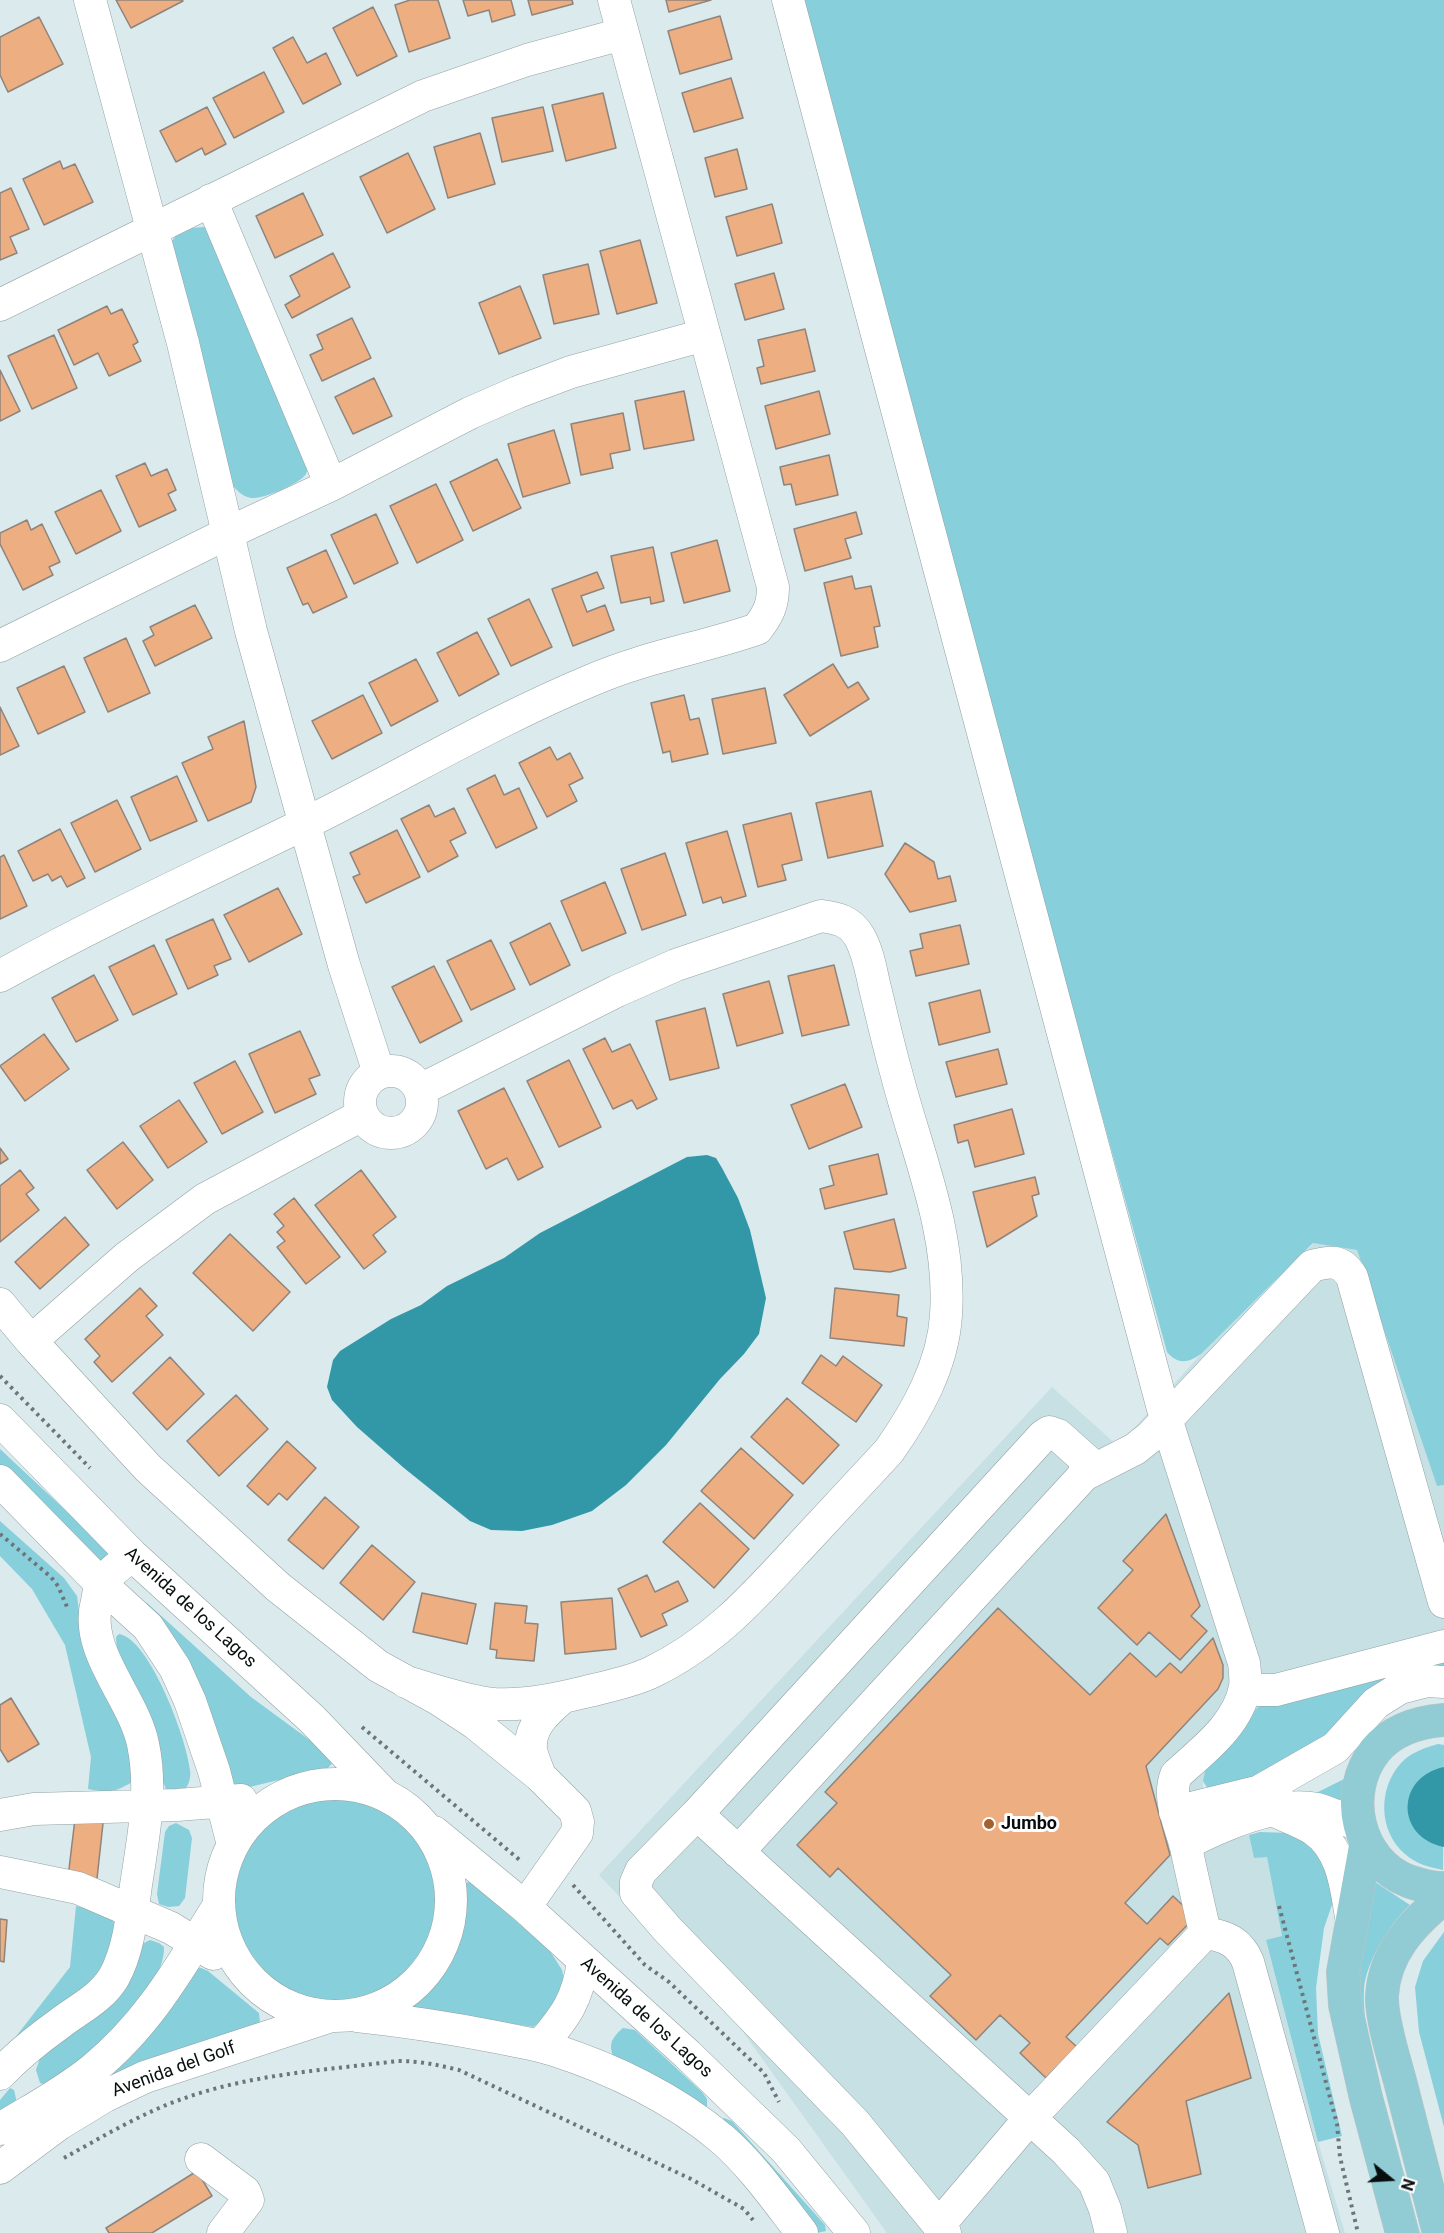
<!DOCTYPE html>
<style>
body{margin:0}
#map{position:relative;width:1444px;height:2233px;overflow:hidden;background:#daeaed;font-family:Roboto,sans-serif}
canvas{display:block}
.north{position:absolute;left:1360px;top:2149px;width:60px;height:60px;-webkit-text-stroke:4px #fff;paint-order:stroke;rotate:108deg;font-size:16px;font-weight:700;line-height:24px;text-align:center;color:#080e0e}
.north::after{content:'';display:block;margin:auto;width:21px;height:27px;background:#080e0e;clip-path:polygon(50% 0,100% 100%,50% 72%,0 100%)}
</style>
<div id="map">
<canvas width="1444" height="2233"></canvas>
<div class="north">N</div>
</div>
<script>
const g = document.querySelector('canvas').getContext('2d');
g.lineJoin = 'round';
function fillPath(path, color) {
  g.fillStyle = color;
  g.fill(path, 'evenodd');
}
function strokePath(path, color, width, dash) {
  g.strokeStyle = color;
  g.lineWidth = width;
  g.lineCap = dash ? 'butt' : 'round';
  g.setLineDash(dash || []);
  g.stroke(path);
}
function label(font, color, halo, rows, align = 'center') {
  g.font = font + ' Roboto,sans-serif';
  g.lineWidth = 6;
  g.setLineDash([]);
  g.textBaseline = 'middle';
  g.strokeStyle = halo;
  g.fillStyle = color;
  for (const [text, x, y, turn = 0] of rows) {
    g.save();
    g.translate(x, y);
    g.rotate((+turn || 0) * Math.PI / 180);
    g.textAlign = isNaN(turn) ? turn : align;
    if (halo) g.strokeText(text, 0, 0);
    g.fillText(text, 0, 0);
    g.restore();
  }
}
const built = new Path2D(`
 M 1314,1243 L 1357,1250 L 1437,1486 L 1444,1485 L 1444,1657 L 1203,1781 L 1203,1793 L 1216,1844 L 1249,1835 L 1254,1858 L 1267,1856 L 1282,1937 L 1266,1941 L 1318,2142 L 1345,2233 L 887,2233 L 728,2011 L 599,1875 L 1052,1387 L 1118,1446 L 1201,1354 Z`);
const green = new Path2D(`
 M 795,0 L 1444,0 L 1444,1485 L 1437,1486 L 1357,1250 L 1313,1243 L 1201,1354 C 1188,1363 1178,1365 1167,1352 Z
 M 204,227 L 213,233 L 308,460 C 308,464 308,470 306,474 C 300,484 263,499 251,498 C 241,496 236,489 229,482 L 169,245 L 181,229 Z
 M 0,1449 L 108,1550 L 112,1559 L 104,1568 L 0,1468 Z
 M 0,1521 L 64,1578 L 77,1596 L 80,1618 L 133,1727 L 132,1782 C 114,1793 108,1793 88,1789 L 91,1757 L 65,1645 L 32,1589 L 0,1556 Z
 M 147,1603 L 251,1697 L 330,1755 L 333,1762 L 328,1768 L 229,1792 L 144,1605 Z
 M 119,1634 C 150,1639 187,1740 190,1770 C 191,1778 189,1784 184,1791 L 174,1794 L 166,1789 L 162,1779 L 163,1766 L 156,1736 L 117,1655 L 116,1637 Z
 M 1444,1657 L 1444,1670 L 1330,1732 L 1305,1756 L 1235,1785 L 1208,1789 L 1203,1781 L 1206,1767 L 1239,1728 L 1258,1707 L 1273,1700 Z
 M 1438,1744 L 1444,1745 L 1443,1870 C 1429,1867 1416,1864 1405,1854 C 1378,1831 1378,1788 1401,1763 C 1411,1752 1425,1748 1438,1744 Z
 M 1346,1778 L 1344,1808 L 1286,1798 L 1318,1792 Z
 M233 1899a102 102 0 1 1 204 0a102 102 0 1 1-204 0Z
 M 176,1823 L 189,1830 L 192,1838 L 185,1898 L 179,1906 L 168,1907 L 159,1904 L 157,1894 L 165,1832 L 169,1826 Z
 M 1260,1832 L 1290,1833 L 1304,1836 L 1335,1878 L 1333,1902 L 1324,1928 L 1316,1988 L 1318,2034 L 1342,2136 L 1318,2142 L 1266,1940 L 1282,1936 L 1267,1857 L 1254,1858 L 1249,1835 Z
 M 471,1882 L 550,1951 L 562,1970 L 566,1987 L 545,2019 L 533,2027 L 413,2008 L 413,2004 C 420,1996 428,1988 435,1979 C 453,1956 464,1918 459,1889 L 463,1883 Z
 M 1375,1882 L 1410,1905 C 1391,1922 1366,1962 1364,1988 C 1362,2025 1375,2065 1384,2100 C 1396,2144 1408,2189 1420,2233 L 1411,2233 L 1356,1988 Z
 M 76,1906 C 123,1917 119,1921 115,1965 L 0,2057 L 70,1967 Z
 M 1444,1932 L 1444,2127 L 1419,2032 L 1415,1987 L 1423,1961 Z
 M 150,1940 L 159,1943 L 164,1947 C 165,1995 82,2060 46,2085 L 40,2083 L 36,2070 L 41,2055 L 76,2031 L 112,2003 L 142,1944 Z
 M 195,1968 L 201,1968 L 208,1971 L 259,2013 L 260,2023 L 102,2079 Z
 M 623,2028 L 635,2030 L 702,2092 L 707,2099 L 707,2106 L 702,2110 L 616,2064 C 609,2047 608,2041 623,2028 Z
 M 10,2088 L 14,2090 L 17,2103 L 0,2112 L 0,2100 Z
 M 724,2118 L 732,2121 L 825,2225 L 826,2231 L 816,2233 L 719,2122 Z`);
const water = new Path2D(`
 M 707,1155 L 716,1158 L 722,1168 L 738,1198 L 750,1230 L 766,1298 L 759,1334 L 744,1354 L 720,1379 L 666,1445 L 626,1485 L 592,1511 L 552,1525 L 522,1531 L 491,1530 L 470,1521 L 404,1468 L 357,1427 L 332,1400 L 327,1387 L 333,1360 L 340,1351 L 391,1319 L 421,1305 L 447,1286 L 504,1258 L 540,1233 L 687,1157 Z
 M 1444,1767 L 1444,1847 C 1395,1837 1396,1777 1444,1767 Z`);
const building = new Path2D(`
 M 116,0 L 182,0 L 183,1 L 131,28 Z
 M 410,0 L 438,0 L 450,38 L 409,52 L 395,5 Z
 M 463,0 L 511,0 L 515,15 L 492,22 L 489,10 L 468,16 Z
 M 528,0 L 572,0 L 573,4 L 532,15 Z
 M 666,0 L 711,0 L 669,12 Z
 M 373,7 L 397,56 L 357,76 L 333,28 Z
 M 720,16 L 732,59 L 680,74 L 668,31 Z
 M 39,17 L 63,64 L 8,92 L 0,75 L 0,37 Z
 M 293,37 L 307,63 L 326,53 L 341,84 L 303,104 L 273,48 Z
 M 264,72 L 284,112 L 234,138 L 213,98 Z
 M 731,78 L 743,118 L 694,132 L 682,93 Z
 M 603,93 L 616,148 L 566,161 L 552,105 Z
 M 207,107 L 226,144 L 205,155 L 202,148 L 176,162 L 160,131 Z
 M 543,107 L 553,151 L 502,162 L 492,118 Z
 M 480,133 L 495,184 L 448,198 L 434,147 Z
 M 737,149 L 747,189 L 715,197 L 705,158 Z
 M 408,153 L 435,209 L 387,233 L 360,177 Z
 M 60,161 L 63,169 L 75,164 L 93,202 L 44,225 L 23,179 Z
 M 11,188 L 29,229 L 10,237 L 17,253 L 0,260 L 0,193 Z
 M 303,193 L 323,235 L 275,258 L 256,216 Z
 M 772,204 L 782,243 L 737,256 L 726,217 Z
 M 640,240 L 657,303 L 617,314 L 600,251 Z
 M 333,253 L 350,287 L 292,318 L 285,305 L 300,296 L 290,276 Z
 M 588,264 L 599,314 L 554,324 L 543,275 Z
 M 774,273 L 784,309 L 745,320 L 735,284 Z
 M 520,286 L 541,338 L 499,354 L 479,303 Z
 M 107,306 L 111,314 L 122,309 L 138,342 L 133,345 L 141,361 L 109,376 L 98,353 L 74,365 L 58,330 Z
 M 352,318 L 371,358 L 322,381 L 310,355 L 323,349 L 317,335 Z
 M 805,329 L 815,371 L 761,384 L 757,368 L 764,366 L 758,340 Z
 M 54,335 L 77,388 L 32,409 L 8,356 Z
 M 0,370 L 20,411 L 0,421 Z
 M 374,378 L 392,416 L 353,434 L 335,397 Z
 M 684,391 L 694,440 L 644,449 L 635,401 Z
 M 819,391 L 830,434 L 776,449 L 765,406 Z
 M 623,413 L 630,450 L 610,454 L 613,468 L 581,475 L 571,424 Z
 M 554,430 L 570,483 L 523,497 L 508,444 Z
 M 829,455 L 838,495 L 796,505 L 791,484 L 784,485 L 780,467 Z
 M 497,459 L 521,508 L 473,531 L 450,482 Z
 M 145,463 L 151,476 L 167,469 L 176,490 L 168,494 L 176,510 L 139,527 L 116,476 Z
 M 436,484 L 463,540 L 417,563 L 390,506 Z
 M 101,490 L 121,531 L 76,554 L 55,512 Z
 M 856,512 L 862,534 L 845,539 L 851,558 L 805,571 L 794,529 Z
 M 376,514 L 398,563 L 354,584 L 331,535 Z
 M 27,520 L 31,530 L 42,524 L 60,562 L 49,567 L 53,575 L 23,590 L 0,544 L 0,533 Z
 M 717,540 L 730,591 L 684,603 L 671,553 Z
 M 653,547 L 664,601 L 651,604 L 650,597 L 621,603 L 611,556 Z
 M 326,550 L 347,597 L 313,613 L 308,603 L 303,605 L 287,568 Z
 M 597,572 L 604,588 L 581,596 L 587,612 L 605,605 L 614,630 L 573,646 L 552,589 Z
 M 852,576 L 855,589 L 871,586 L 880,626 L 874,627 L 878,647 L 841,656 L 824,583 Z
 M 529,599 L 552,647 L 511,666 L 488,619 Z
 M 195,605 L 212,638 L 155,666 L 143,641 L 154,635 L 150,627 Z
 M 477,632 L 499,674 L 459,696 L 437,653 Z
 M 126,638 L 150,693 L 108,712 L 84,658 Z
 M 416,659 L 438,701 L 391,726 L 369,683 Z
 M 833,664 L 848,688 L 858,682 L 869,699 L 810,736 L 784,695 Z
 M 64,666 L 85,712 L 38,734 L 17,688 Z
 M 765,688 L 776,743 L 723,754 L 712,699 Z
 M 363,695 L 382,733 L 332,759 L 312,721 Z
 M 684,695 L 690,720 L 699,718 L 708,754 L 672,762 L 670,751 L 663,753 L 651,703 Z
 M 0,707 L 19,746 L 0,755 Z
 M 244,721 L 256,787 L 251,802 L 208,821 L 182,763 L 213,749 L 208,737 Z
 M 550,747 L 557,760 L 570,753 L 583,778 L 569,785 L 577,801 L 547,817 L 519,763 Z
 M 495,775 L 504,795 L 519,788 L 537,828 L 496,848 L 467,789 Z
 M 177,776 L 197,821 L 150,841 L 131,797 Z
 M 871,791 L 883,846 L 828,858 L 816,803 Z
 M 117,800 L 141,849 L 95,872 L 71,823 Z
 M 429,805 L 435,817 L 454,808 L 466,833 L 450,841 L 458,856 L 428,872 L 401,819 Z
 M 791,813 L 802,860 L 782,865 L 786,880 L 758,887 L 743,825 Z
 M 60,829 L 85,878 L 67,887 L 61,876 L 52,881 L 48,874 L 33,881 L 18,851 Z
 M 397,830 L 420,877 L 366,903 L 353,877 L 360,874 L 350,853 Z
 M 727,831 L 746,896 L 723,903 L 721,897 L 703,903 L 686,843 Z
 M 905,843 L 934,862 L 938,879 L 950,876 L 956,901 L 910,912 L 885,874 Z
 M 665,853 L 686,915 L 642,930 L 621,869 Z
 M 4,855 L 27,906 L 0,919 L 0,857 Z
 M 605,882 L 626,933 L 582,951 L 561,901 Z
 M 278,888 L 302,934 L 249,962 L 224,915 Z
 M 213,919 L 231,959 L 214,966 L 218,975 L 188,989 L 166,940 Z
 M 550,923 L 570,965 L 530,985 L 510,943 Z
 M 960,925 L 969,964 L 916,976 L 910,951 L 923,948 L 920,934 Z
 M 491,940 L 515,989 L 471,1010 L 447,961 Z
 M 154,945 L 177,994 L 133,1015 L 109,967 Z
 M 834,965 L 849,1025 L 802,1036 L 788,976 Z
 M 434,966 L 462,1021 L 420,1043 L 392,987 Z
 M 94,975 L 118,1020 L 76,1042 L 52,998 Z
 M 769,981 L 783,1033 L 737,1046 L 723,994 Z
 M 980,990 L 990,1032 L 939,1045 L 929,1003 Z
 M 705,1008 L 719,1068 L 670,1080 L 656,1021 Z
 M 300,1031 L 320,1075 L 309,1079 L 316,1094 L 275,1113 L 249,1054 Z
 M 44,1034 L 69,1069 L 25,1101 L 0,1066 Z
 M 605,1038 L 612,1052 L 630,1044 L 657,1099 L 637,1109 L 632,1100 L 613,1109 L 583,1049 Z
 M 998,1049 L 1007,1084 L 956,1097 L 946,1062 Z
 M 569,1060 L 601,1127 L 559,1147 L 527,1081 Z
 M 235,1061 L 263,1112 L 222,1134 L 194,1083 Z
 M 845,1084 L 862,1127 L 809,1149 L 791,1105 Z
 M 504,1088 L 543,1167 L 518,1180 L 507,1158 L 486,1169 L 458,1111 Z
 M 179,1100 L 207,1142 L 168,1168 L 140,1126 Z
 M 1012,1109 L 1024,1154 L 975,1167 L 968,1140 L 958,1143 L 954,1125 Z
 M 123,1142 L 153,1180 L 117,1209 L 87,1170 Z
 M 0,1148 L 8,1159 L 0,1164 Z
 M 878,1154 L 887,1194 L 825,1209 L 820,1189 L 834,1185 L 829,1166 Z
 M 20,1170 L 34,1188 L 26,1194 L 39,1210 L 0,1242 L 0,1186 Z
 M 361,1170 L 396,1217 L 373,1235 L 386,1252 L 364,1269 L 315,1205 Z
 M 1035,1177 L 1039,1194 L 1032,1196 L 1037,1216 L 987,1247 L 973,1192 Z
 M 294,1198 L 340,1257 L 306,1284 L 277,1247 L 285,1241 L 277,1232 L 284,1226 L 274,1214 Z
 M 65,1217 L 89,1245 L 40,1289 L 15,1262 Z
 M 894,1219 L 906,1268 L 890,1272 L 854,1269 L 844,1232 Z
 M 230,1234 L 290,1292 L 253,1331 L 193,1273 Z
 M 140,1288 L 157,1306 L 146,1316 L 163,1335 L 112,1382 L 94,1362 L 100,1356 L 85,1339 Z
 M 835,1288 L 899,1295 L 897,1316 L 907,1318 L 904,1346 L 830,1338 Z
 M 821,1355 L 836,1366 L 843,1356 L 882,1385 L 856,1422 L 802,1383 Z
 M 170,1357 L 204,1394 L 167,1430 L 133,1393 Z
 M 236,1395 L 268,1429 L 219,1476 L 187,1441 Z
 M 787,1398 L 839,1445 L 803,1484 L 751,1437 Z
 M 287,1441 L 316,1468 L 287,1500 L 279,1493 L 268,1505 L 247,1486 Z
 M 741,1448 L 793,1495 L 754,1539 L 701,1491 Z
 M 325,1497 L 359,1527 L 323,1569 L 288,1540 Z
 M 700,1503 L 749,1549 L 714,1588 L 663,1542 Z
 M 1166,1514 L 1200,1606 L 1191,1616 L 1207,1631 L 1180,1660 L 1149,1632 L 1137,1645 L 1098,1608 L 1133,1570 L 1123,1561 Z
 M 372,1545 L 415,1582 L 383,1620 L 340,1583 Z
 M 647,1575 L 655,1592 L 678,1581 L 688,1601 L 662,1614 L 667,1625 L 641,1637 L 618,1589 Z
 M 422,1593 L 476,1604 L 467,1644 L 413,1632 Z
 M 612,1598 L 616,1649 L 565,1654 L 561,1602 Z
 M 495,1603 L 527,1606 L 525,1623 L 538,1624 L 534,1661 L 496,1658 L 497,1650 L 490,1649 Z
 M 998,1608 L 1090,1695 L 1130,1653 L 1156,1677 L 1170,1663 L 1181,1673 L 1213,1638 L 1223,1665 L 1223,1678 L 1218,1689 L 1146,1766 L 1170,1855 L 1125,1903 L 1147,1924 L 1173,1896 L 1195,1917 L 1168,1945 L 1160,1938 L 1066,2037 L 1077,2047 L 1046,2078 L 1020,2053 L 1030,2043 L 1000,2015 L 976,2040 L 930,1996 L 951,1975 L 838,1868 L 830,1877 L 797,1845 L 837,1803 L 825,1792 Z
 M 11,1698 L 39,1744 L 8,1762 L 0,1749 L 0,1705 Z
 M 77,1802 L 105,1805 L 95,1897 L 66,1894 Z
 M 0,1919 L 7,1920 L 4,1962 L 0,1961 Z
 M 1229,1993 L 1251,2078 L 1186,2101 L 1201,2174 L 1148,2188 L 1138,2145 L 1107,2122 Z
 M 197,2171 L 212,2196 L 152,2233 L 109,2233 L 106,2228 Z`);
const path = new Path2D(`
 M 0,1376 L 90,1468
 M 0,1534 L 51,1577 L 58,1586 L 67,1607
 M 362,1727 L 522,1862
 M 573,1885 L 645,1965 L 669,1982 L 764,2073 L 779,2102
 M 1279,1906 L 1337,2124 L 1340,2157 L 1358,2233
 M 64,2158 C 100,2138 144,2112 182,2099 C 251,2074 326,2070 398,2061 C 420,2061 438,2065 459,2070 L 691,2179 L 744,2209 L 753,2220`);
const minor = new Path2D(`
 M 90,0 L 183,343 L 251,631 L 344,965 L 379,1073
 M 788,0 L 1163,1409 L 1244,1663 C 1245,1671 1246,1679 1245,1687 C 1238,1725 1203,1750 1176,1775 C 1167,1799 1180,1824 1186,1847 C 1192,1876 1199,1905 1205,1933
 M 211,200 L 331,485
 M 0,305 L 423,96 L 527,60 L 622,34
 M 0,646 L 228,533 L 331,485 L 470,413 L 518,392 L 571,372 L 704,335
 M 0,976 C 99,921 202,874 304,824 C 400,777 493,721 592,680 C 645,657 702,648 757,629 C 768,615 773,605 773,587 L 614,0
 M360 1102a31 31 0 1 1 62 0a31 31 0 1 1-62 0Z
 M 0,1304 L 31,1341 L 148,1468 L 278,1587 L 378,1666 L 438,1699 L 476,1724 L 540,1776 L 575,1811 L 578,1822 L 577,1833 L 525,1907
 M 31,1341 L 127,1257 L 205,1199 L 362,1115
 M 0,1420 L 132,1555 L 312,1719 L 383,1793
 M 1084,1475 L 1135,1449 L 1150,1437 L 1312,1266 C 1330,1261 1341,1259 1352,1277 L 1444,1602
 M 0,1481 L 101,1584 L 148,1627 L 175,1668 L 190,1701 L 214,1771 L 233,1845
 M 406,1682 C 435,1690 464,1701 494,1704 C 524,1706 556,1699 585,1692 C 606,1687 630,1682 650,1673 C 711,1644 751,1600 796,1551 C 827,1518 858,1484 889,1451 C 917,1411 943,1365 946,1315 C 952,1231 916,1151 896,1072 C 888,1044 882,1016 875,988 C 871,971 868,951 859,936 C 850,921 838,918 821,916 L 676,965 L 617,991 L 420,1090
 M 1245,1686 L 1260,1690 L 1276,1690 L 1444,1646
 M 540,1776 C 537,1767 532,1757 531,1749 C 529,1726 547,1711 562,1698
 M219 1900a116 116 0 1 1 232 0a116 116 0 1 1-232 0Z
 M 1258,1792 L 1335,1748 L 1376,1703 L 1400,1688 L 1427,1681 L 1444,1682
 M 1175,1812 L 1277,1787
 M 1279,1813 C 1290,1818 1303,1823 1313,1829 C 1342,1848 1346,1886 1351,1917
 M 697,1814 L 1066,2151 L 1094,2182 L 1105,2209 L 1111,2233
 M 0,1815 L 34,1809 L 177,1805 L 241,1800
 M 434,1832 L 525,1907 L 687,2054 L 786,2150 L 854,2233
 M 1185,1844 C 1220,1826 1276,1800 1317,1809 C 1331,1813 1346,1820 1360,1826
 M 738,1852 L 1084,1475 L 1086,1460 L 1058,1435 L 1049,1432 L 1043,1436 L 697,1814 L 641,1871 L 636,1882 L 636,1893 L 668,1930 L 855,2123 L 945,2233
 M 0,1872 L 78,1888 L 171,1928 L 213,1954
 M 1205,1933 C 1226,1936 1240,1942 1248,1962 L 1323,2233
 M 357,2016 C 404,2021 450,2028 496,2037 C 516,2041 535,2044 554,2050 C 613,2069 675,2099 722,2139 C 753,2166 777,2201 802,2233
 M 540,2046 C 565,2017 578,2000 583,1961
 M 0,2074 C 18,2055 38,2039 59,2024 C 78,2009 101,1999 114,1977 C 129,1950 132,1915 136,1885 C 143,1839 153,1791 143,1744 C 133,1696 83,1651 97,1601 C 98,1595 99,1588 102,1583 C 108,1573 122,1564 132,1555
 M 0,2129 C 31,2110 65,2092 93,2069 C 149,2024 182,1964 219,1905
 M 201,2159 L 245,2192 L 248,2200 L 223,2233
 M 0,2168 L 59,2124 L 105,2096 L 145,2077 L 328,2017
 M 939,2225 L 1030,2118 L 1205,1933`);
const major = new Path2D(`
 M 1444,1720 C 1418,1722 1392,1730 1375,1751 C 1342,1793 1357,1861 1408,1881 C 1420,1885 1432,1889 1444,1888
 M 1366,1844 L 1343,1972 L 1345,2005 L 1366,2098 L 1402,2233
 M 1439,2233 C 1426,2182 1413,2132 1400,2081 C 1394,2059 1381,2018 1382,1996 C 1384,1954 1412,1923 1444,1898`);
const markers = [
 [989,1824,6,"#a4622e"]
];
const streetNames = [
 ["Avenida de los Lagos",190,1608,42],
 ["Avenida de los Lagos",646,2018,42],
 ["Avenida del Golf",174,2070,-20]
];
const poiNames = [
 ["Jumbo",1001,1824]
];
fillPath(built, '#c7e0e4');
fillPath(green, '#87cfdb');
fillPath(water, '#3298a7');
fillPath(building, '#edae82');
strokePath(building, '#8f847c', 1.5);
strokePath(minor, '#93a2a4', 33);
strokePath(major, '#c4c5c5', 34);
strokePath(path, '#6c7678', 4, [3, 4.5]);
strokePath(minor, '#fff', 32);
strokePath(major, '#91cbd4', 33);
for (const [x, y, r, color] of markers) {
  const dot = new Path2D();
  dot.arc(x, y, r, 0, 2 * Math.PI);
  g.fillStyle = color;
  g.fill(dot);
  strokePath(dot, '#fff', 2);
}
label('18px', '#080e0e', '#fff', streetNames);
label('bold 18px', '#080e0e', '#fff', poiNames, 'left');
</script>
